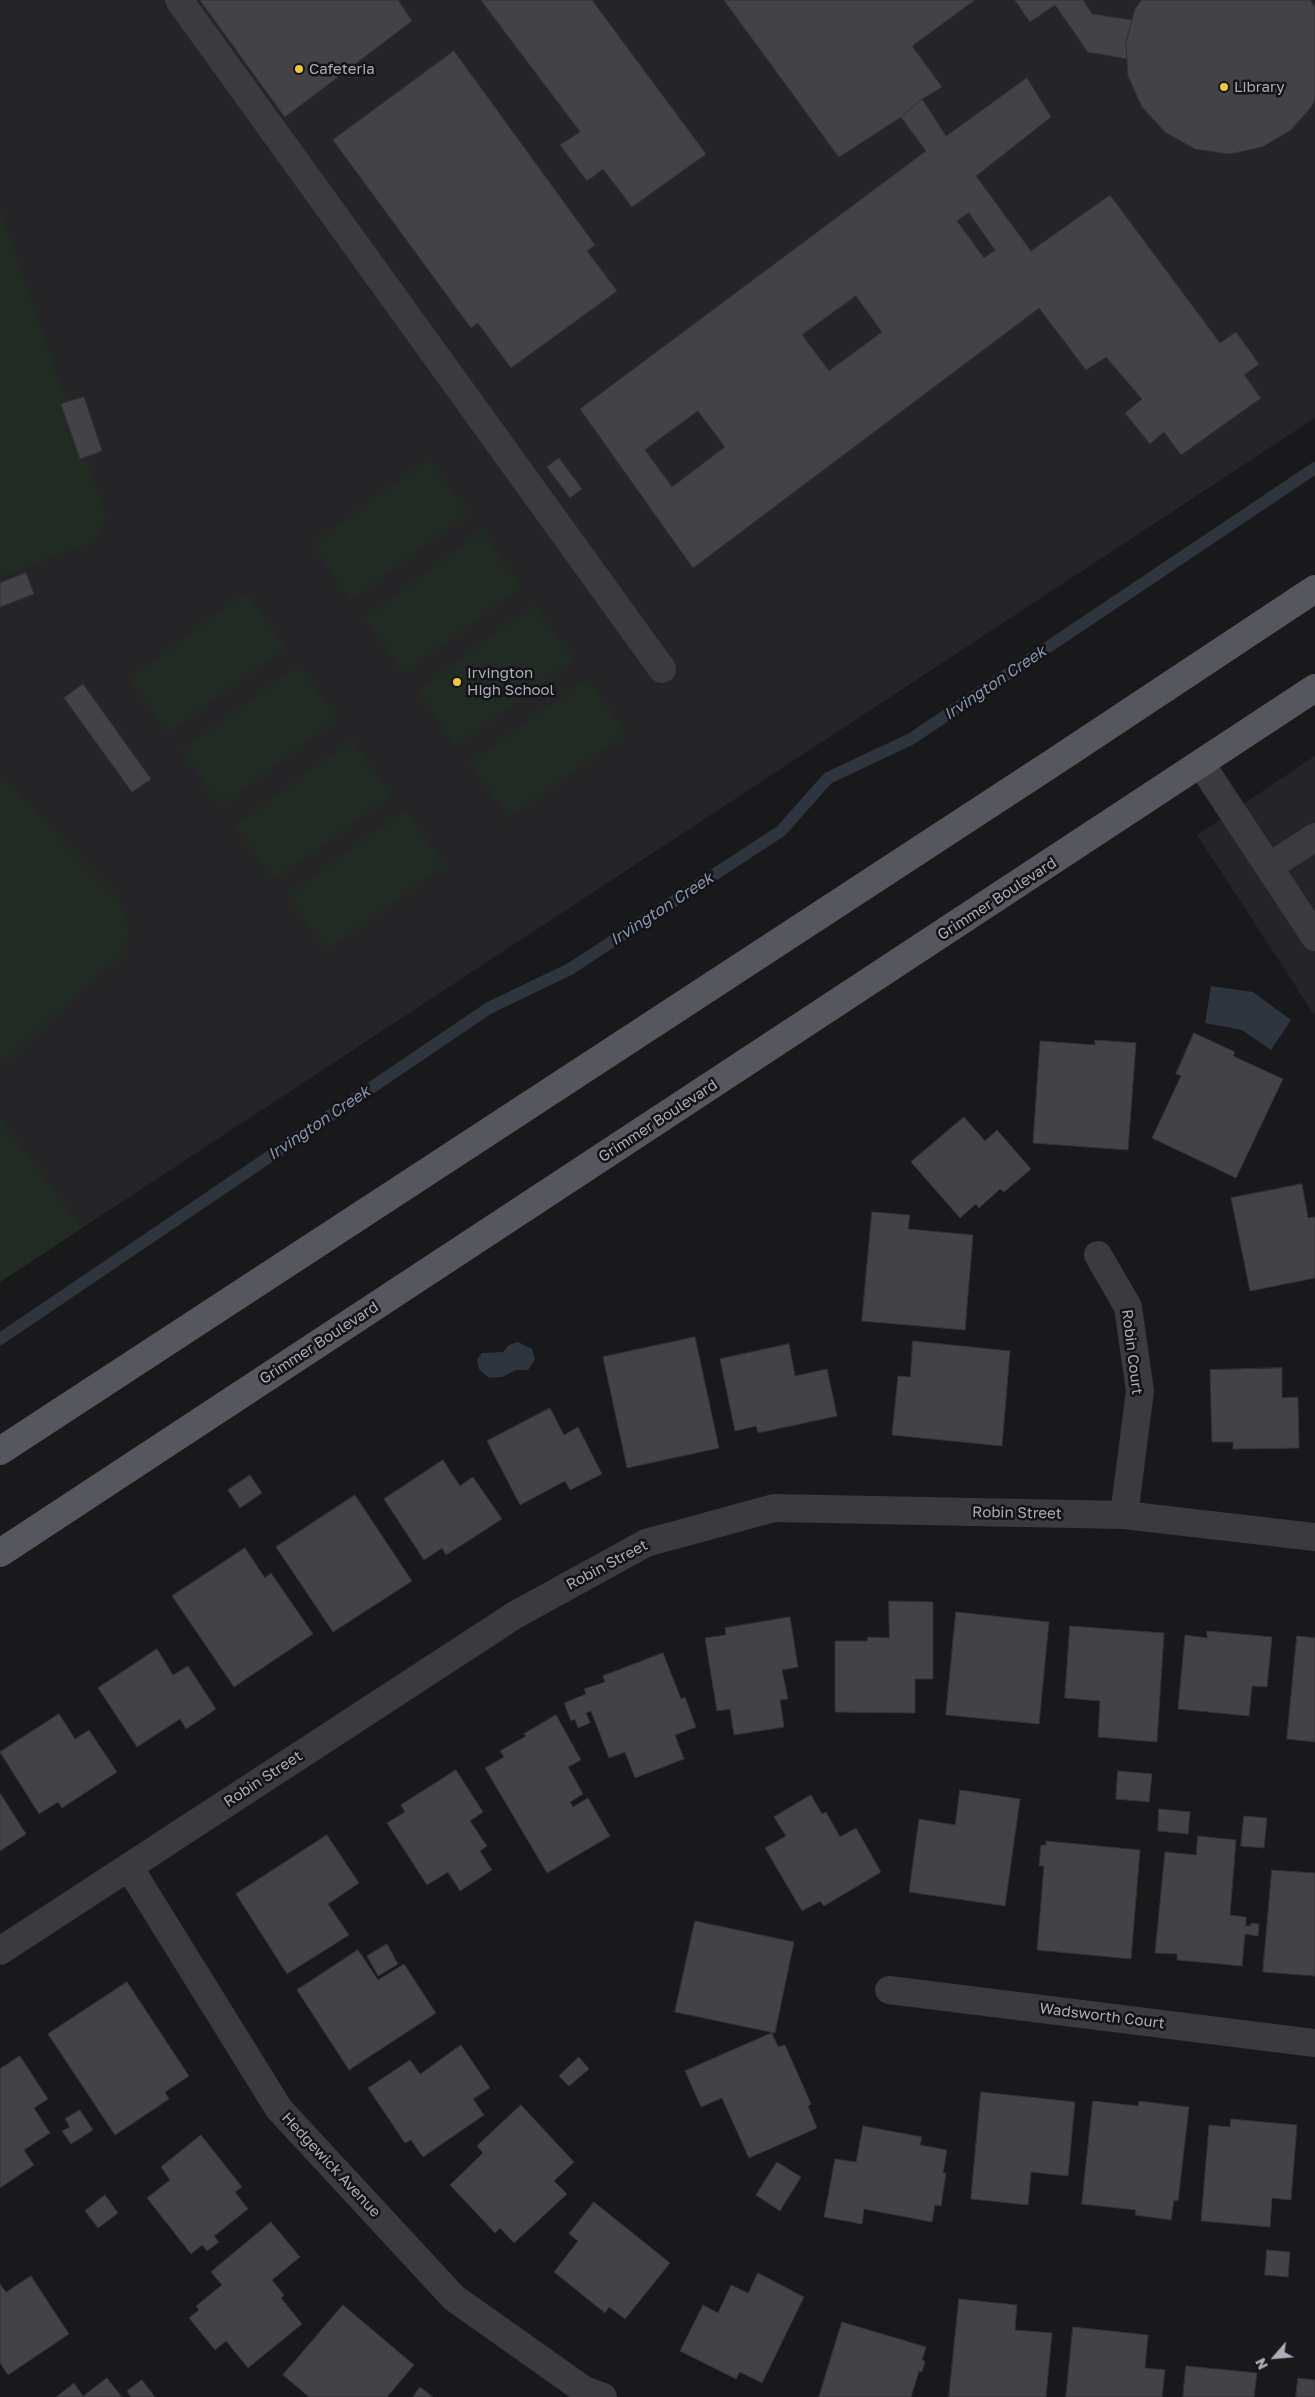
<!DOCTYPE html>
<style>
body{margin:0}
#map{position:relative;width:1315px;height:2397px;overflow:hidden;background:#19181a;font-family:"Golos Text",sans-serif}
canvas{display:block}
.north{position:absolute;left:1250px;top:2332px;width:50px;height:50px;-webkit-text-stroke:4px #141315;paint-order:stroke;rotate:243deg;font-size:14px;font-weight:700;line-height:20px;text-align:center;color:#abadb9}
.north::after{content:'';display:block;margin:auto;width:18px;height:22px;background:#abadb9;clip-path:polygon(50% 0,100% 100%,50% 72%,0 100%)}
</style>
<div id="map">
<canvas width="1315" height="2397"></canvas>
<div class="north">N</div>
</div>
<script>
const g = document.querySelector('canvas').getContext('2d');
g.lineJoin = 'round';
function fillPath(path, color) {
  g.fillStyle = color;
  g.fill(path, 'evenodd');
}
function strokePath(path, color, width, dash) {
  g.strokeStyle = color;
  g.lineWidth = width;
  g.lineCap = dash ? 'butt' : 'round';
  g.setLineDash(dash || []);
  g.stroke(path);
}
function label(font, color, halo, rows, align = 'center') {
  g.font = font + ' "Golos Text",sans-serif';
  g.lineWidth = 5;
  g.setLineDash([]);
  g.textBaseline = 'middle';
  g.strokeStyle = halo;
  g.fillStyle = color;
  for (const [text, x, y, turn = 0] of rows) {
    g.save();
    g.translate(x, y);
    g.rotate((+turn || 0) * Math.PI / 180);
    g.textAlign = isNaN(turn) ? turn : align;
    if (halo) g.strokeText(text, 0, 0);
    g.fillText(text, 0, 0);
    g.restore();
  }
}
const built = new Path2D(`
 M 0,0 L 1315,0 L 1315,418 L 0,1282 Z
 M 1315,756 L 1315,1016 L 1197,835 Z`);
const green = new Path2D(`
 M 0,209 L 107,518 L 94,542 L 0,577 Z
 M 428,459 L 468,514 L 351,600 L 311,545 Z
 M 482,532 L 522,587 L 404,673 L 364,618 Z
 M 246,593 L 286,647 L 168,733 L 128,679 Z
 M 534,605 L 574,660 L 456,746 L 417,691 Z
 M 298,665 L 338,719 L 221,805 L 181,751 Z
 M 587,678 L 626,733 L 509,818 L 469,764 Z
 M 352,740 L 392,795 L 274,880 L 234,826 Z
 M 0,774 L 120,901 L 129,926 L 127,949 L 0,1066 Z
 M 405,810 L 445,865 L 327,950 L 287,896 Z
 M 0,1119 L 82,1228 L 0,1282 Z`);
const water = new Path2D(`
 M 1211,986 L 1253,992 L 1291,1020 L 1271,1050 L 1242,1030 L 1205,1023 Z
 M 518,1342 L 532,1349 L 535,1359 L 528,1370 L 516,1370 L 502,1377 L 489,1378 L 479,1369 L 477,1360 L 482,1353 L 503,1352 L 509,1345 Z`);
const stream = new Path2D(`
 M 0,1339 L 489,1008 L 570,969 L 781,831 L 828,778 L 911,739 L 1315,468`);
const building = new Path2D(`
 M 200,0 L 398,0 L 412,21 L 285,117 Z
 M 481,0 L 592,0 L 706,154 L 632,207 L 603,169 L 587,181 L 560,145 L 580,132 Z
 M 724,0 L 975,0 L 912,46 L 942,87 L 922,99 L 901,117 L 839,157 Z
 M 1015,0 L 1083,0 L 1092,14 L 1132,20 L 1126,42 L 1127,59 L 1088,52 L 1055,5 L 1030,22 Z
 M 1142,0 L 1310,0 L 1315,7 L 1315,99 L 1312,106 L 1291,130 L 1262,147 L 1229,154 L 1195,149 L 1165,132 L 1142,107 L 1128,76 L 1126,42 L 1135,9 Z
 M 454,51 L 595,245 L 587,251 L 617,291 L 511,368 L 478,323 L 471,328 L 333,140 Z
 M 1027,78 L 1051,117 L 976,176 L 1031,251 L 1110,195 L 1220,343 L 1236,332 L 1259,364 L 1244,375 L 1261,398 L 1181,455 L 1164,432 L 1150,444 L 1125,413 L 1142,399 L 1106,357 L 1086,370 L 1039,308 L 693,568 L 580,409 L 926,151 L 901,117 L 922,99 L 946,136 ZM 969,213 L 995,250 L 984,258 L 957,221 ZM 856,296 L 882,332 L 829,371 L 802,335 ZM 698,411 L 725,447 L 672,487 L 645,450 Z
 M 84,397 L 102,451 L 80,459 L 61,404 Z
 M 559,458 L 582,489 L 570,498 L 547,467 Z
 M 26,573 L 34,594 L 0,607 L 0,583 Z
 M 83,684 L 151,779 L 132,792 L 64,698 Z
 M 1194,1033 L 1235,1052 L 1233,1056 L 1283,1079 L 1236,1178 L 1152,1138 L 1181,1076 L 1176,1074 Z
 M 1095,1040 L 1136,1043 L 1128,1150 L 1033,1143 L 1040,1041 L 1095,1045 Z
 M 964,1117 L 985,1141 L 997,1130 L 1031,1169 L 1004,1192 L 1000,1189 L 979,1208 L 976,1204 L 960,1218 L 911,1162 Z
 M 1302,1184 L 1308,1218 L 1315,1217 L 1315,1278 L 1250,1291 L 1231,1198 Z
 M 872,1212 L 910,1215 L 908,1229 L 973,1235 L 965,1330 L 862,1321 Z
 M 695,1337 L 719,1448 L 627,1468 L 603,1357 Z
 M 913,1341 L 1010,1351 L 1002,1446 L 892,1435 L 898,1376 L 910,1377 Z
 M 789,1344 L 795,1376 L 827,1369 L 837,1416 L 758,1433 L 756,1426 L 735,1431 L 720,1359 Z
 M 1282,1368 L 1282,1398 L 1298,1397 L 1299,1448 L 1233,1449 L 1233,1442 L 1212,1442 L 1210,1370 Z
 M 550,1408 L 564,1435 L 578,1427 L 602,1474 L 570,1490 L 565,1481 L 520,1505 L 487,1441 Z
 M 443,1460 L 460,1486 L 473,1477 L 502,1519 L 446,1555 L 442,1548 L 424,1560 L 384,1499 Z
 M 250,1475 L 262,1493 L 240,1508 L 228,1490 Z
 M 355,1495 L 412,1581 L 333,1632 L 276,1547 Z
 M 245,1548 L 265,1578 L 271,1573 L 313,1634 L 234,1687 L 172,1596 Z
 M 889,1601 L 933,1602 L 933,1679 L 915,1679 L 915,1713 L 835,1712 L 835,1641 L 867,1641 L 868,1637 L 889,1638 Z
 M 956,1612 L 1049,1622 L 1039,1724 L 946,1715 Z
 M 790,1617 L 798,1667 L 782,1670 L 788,1699 L 780,1700 L 784,1727 L 734,1735 L 730,1709 L 717,1711 L 705,1638 L 726,1635 L 725,1628 Z
 M 1070,1626 L 1164,1633 L 1157,1742 L 1098,1737 L 1100,1701 L 1065,1698 Z
 M 1207,1631 L 1272,1637 L 1267,1687 L 1252,1686 L 1249,1716 L 1178,1709 L 1185,1635 L 1207,1638 Z
 M 1297,1636 L 1315,1638 L 1315,1742 L 1287,1739 Z
 M 157,1649 L 173,1675 L 188,1666 L 216,1709 L 186,1729 L 180,1719 L 137,1747 L 98,1688 Z
 M 663,1653 L 681,1699 L 685,1697 L 696,1727 L 675,1735 L 684,1759 L 635,1778 L 625,1752 L 609,1758 L 591,1711 L 586,1713 L 590,1723 L 578,1728 L 575,1719 L 571,1721 L 564,1703 L 586,1694 L 584,1689 L 605,1682 L 603,1676 Z
 M 59,1714 L 75,1739 L 89,1730 L 117,1772 L 62,1808 L 58,1802 L 39,1814 L 0,1752 Z
 M 556,1715 L 581,1760 L 568,1767 L 583,1794 L 570,1802 L 573,1807 L 588,1798 L 610,1836 L 547,1873 L 485,1768 L 504,1757 L 500,1751 L 526,1736 L 524,1734 Z
 M 456,1770 L 483,1812 L 470,1821 L 487,1846 L 480,1851 L 492,1870 L 460,1891 L 448,1872 L 427,1885 L 387,1823 L 405,1812 L 401,1805 Z
 M 1118,1771 L 1152,1774 L 1149,1802 L 1116,1799 Z
 M 960,1790 L 1020,1799 L 1005,1906 L 909,1892 L 919,1819 L 955,1825 Z
 M 0,1793 L 26,1834 L 0,1851 Z
 M 811,1795 L 822,1814 L 826,1812 L 840,1837 L 856,1828 L 881,1872 L 824,1906 L 820,1901 L 802,1911 L 765,1848 L 786,1836 L 774,1817 Z
 M 1159,1809 L 1190,1812 L 1188,1834 L 1158,1831 Z
 M 1244,1816 L 1267,1818 L 1264,1848 L 1241,1846 Z
 M 327,1835 L 359,1883 L 328,1904 L 349,1935 L 287,1974 L 236,1894 Z
 M 1198,1836 L 1236,1840 L 1230,1915 L 1246,1917 L 1246,1926 L 1251,1926 L 1251,1923 L 1259,1924 L 1258,1936 L 1245,1934 L 1242,1966 L 1177,1960 L 1177,1954 L 1155,1953 L 1165,1852 L 1196,1855 Z
 M 1046,1841 L 1140,1850 L 1131,1959 L 1037,1950 L 1044,1866 L 1039,1866 L 1041,1845 L 1046,1845 Z
 M 1272,1870 L 1315,1873 L 1315,1976 L 1263,1972 Z
 M 695,1921 L 794,1942 L 775,2033 L 675,2012 Z
 M 387,1944 L 398,1964 L 378,1976 L 367,1956 Z
 M 358,1950 L 378,1980 L 404,1964 L 436,2013 L 349,2070 L 297,1990 Z
 M 127,1982 L 189,2076 L 165,2092 L 169,2099 L 115,2135 L 48,2034 Z
 M 772,2033 L 778,2047 L 785,2045 L 811,2104 L 808,2106 L 817,2128 L 749,2158 L 722,2098 L 701,2107 L 685,2071 Z
 M 461,2045 L 490,2088 L 473,2099 L 484,2115 L 423,2157 L 411,2140 L 405,2143 L 368,2088 L 410,2060 L 420,2074 Z
 M 20,2056 L 48,2099 L 34,2108 L 50,2133 L 24,2150 L 34,2165 L 0,2188 L 0,2069 Z
 M 579,2057 L 589,2069 L 569,2086 L 559,2076 Z
 M 981,2092 L 1075,2102 L 1068,2176 L 1031,2172 L 1028,2205 L 971,2199 Z
 M 1093,2101 L 1138,2106 L 1139,2101 L 1189,2107 L 1178,2201 L 1174,2200 L 1171,2220 L 1135,2215 L 1136,2210 L 1082,2204 Z
 M 521,2105 L 574,2162 L 554,2181 L 567,2194 L 514,2243 L 500,2228 L 495,2233 L 450,2185 L 483,2153 L 477,2146 Z
 M 80,2110 L 93,2130 L 71,2144 L 62,2131 L 70,2127 L 65,2119 Z
 M 1231,2119 L 1297,2125 L 1291,2200 L 1272,2198 L 1270,2227 L 1201,2221 L 1209,2125 L 1230,2127 Z
 M 863,2126 L 922,2137 L 920,2145 L 947,2150 L 943,2173 L 946,2173 L 941,2206 L 935,2205 L 932,2222 L 864,2209 L 862,2224 L 824,2217 L 835,2159 L 856,2162 Z
 M 201,2135 L 242,2187 L 235,2192 L 248,2209 L 214,2236 L 219,2242 L 207,2251 L 202,2245 L 191,2254 L 147,2198 L 170,2180 L 161,2167 Z
 M 777,2162 L 801,2177 L 780,2211 L 756,2195 Z
 M 105,2195 L 118,2213 L 98,2228 L 85,2211 Z
 M 594,2202 L 670,2263 L 625,2319 L 609,2307 L 605,2313 L 554,2272 L 578,2241 L 569,2234 Z
 M 271,2222 L 300,2257 L 272,2280 L 284,2295 L 281,2298 L 302,2324 L 248,2368 L 226,2341 L 215,2350 L 189,2318 L 199,2310 L 196,2306 L 222,2285 L 211,2272 Z
 M 1267,2250 L 1290,2252 L 1288,2277 L 1265,2275 Z
 M 758,2273 L 804,2297 L 762,2383 L 740,2372 L 736,2379 L 680,2351 L 703,2305 L 718,2313 L 731,2285 L 748,2293 Z
 M 31,2276 L 69,2334 L 8,2375 L 0,2363 L 0,2284 L 6,2292 Z
 M 959,2299 L 1017,2305 L 1015,2330 L 1052,2333 L 1046,2397 L 949,2397 Z
 M 343,2305 L 414,2365 L 387,2397 L 309,2397 L 283,2375 Z
 M 842,2322 L 926,2347 L 922,2360 L 925,2361 L 922,2372 L 919,2371 L 911,2397 L 819,2397 Z
 M 1073,2327 L 1148,2335 L 1145,2368 L 1165,2370 L 1162,2397 L 1066,2397 Z
 M 1186,2366 L 1257,2373 L 1254,2397 L 1183,2397 Z
 M 107,2378 L 122,2397 L 56,2397 L 74,2383 L 83,2396 Z
 M 1298,2378 L 1315,2380 L 1315,2397 L 1296,2397 Z
 M 142,2380 L 155,2397 L 131,2397 L 127,2391 Z
 M 420,2387 L 433,2397 L 413,2397 Z`);
const minor = new Path2D(`
 M 179,0 L 662,669
 M 1201,764 L 1315,937
 M 1269,867 L 1315,837
 M 1098,1255 L 1128,1307 L 1140,1391 L 1124,1515
 M 129,1867 L 279,2109 L 454,2298 L 584,2390 L 603,2397
 M 0,1951 L 515,1615 L 646,1543 L 774,1508 L 1124,1515 L 1315,1537
 M 889,1990 L 1315,2043`);
const major = new Path2D(`
 M 0,1451 L 1054,762 L 1315,589
 M 0,1553 L 1315,688`);
const markers = [
 [299,69,5,"#e8ca42"],
 [1224,87,5,"#e8ca42"],
 [457,682,5,"#e8ca42"]
];
const poiNames = [
 ["Cafeteria",309,69],
 ["Library",1234,87],
 ["Irvington",467,673],
 ["High School",467,690]
];
const streetNames = [
 ["Grimmer Boulevard",997,899,-33],
 ["Grimmer Boulevard",658,1121,-33],
 ["Grimmer Boulevard",319,1343,-33],
 ["Robin Court",1132,1352,83],
 ["Robin Street",1017,1513,1],
 ["Robin Street",607,1565,-28],
 ["Robin Street",263,1779,-33],
 ["Wadsworth Court",1102,2016,7],
 ["Hedgewick Avenue",331,2165,47]
];
const waterNames = [
 ["Irvington Creek",995,683,-34],
 ["Irvington Creek",662,909,-33],
 ["Irvington Creek",319,1123,-34]
];
fillPath(built, '#252427');
fillPath(green, '#222a24');
fillPath(water, '#2f353e');
strokePath(stream, '#2f353e', 12);
fillPath(building, '#434247');
strokePath(building, '#333236', 1);
strokePath(minor, '#3a3a3f', 28);
strokePath(major, '#56565e', 28);
for (const [x, y, r, color] of markers) {
  const dot = new Path2D();
  dot.arc(x, y, r, 0, 2 * Math.PI);
  g.fillStyle = color;
  g.fill(dot);
  strokePath(dot, '#141315', 2);
}
label('15px', '#abadb9', '#141315', poiNames, 'left');
label('15px', '#abadb9', '#141315', streetNames);
label('italic 16px', '#8596b2', '#141315', waterNames);
</script>
